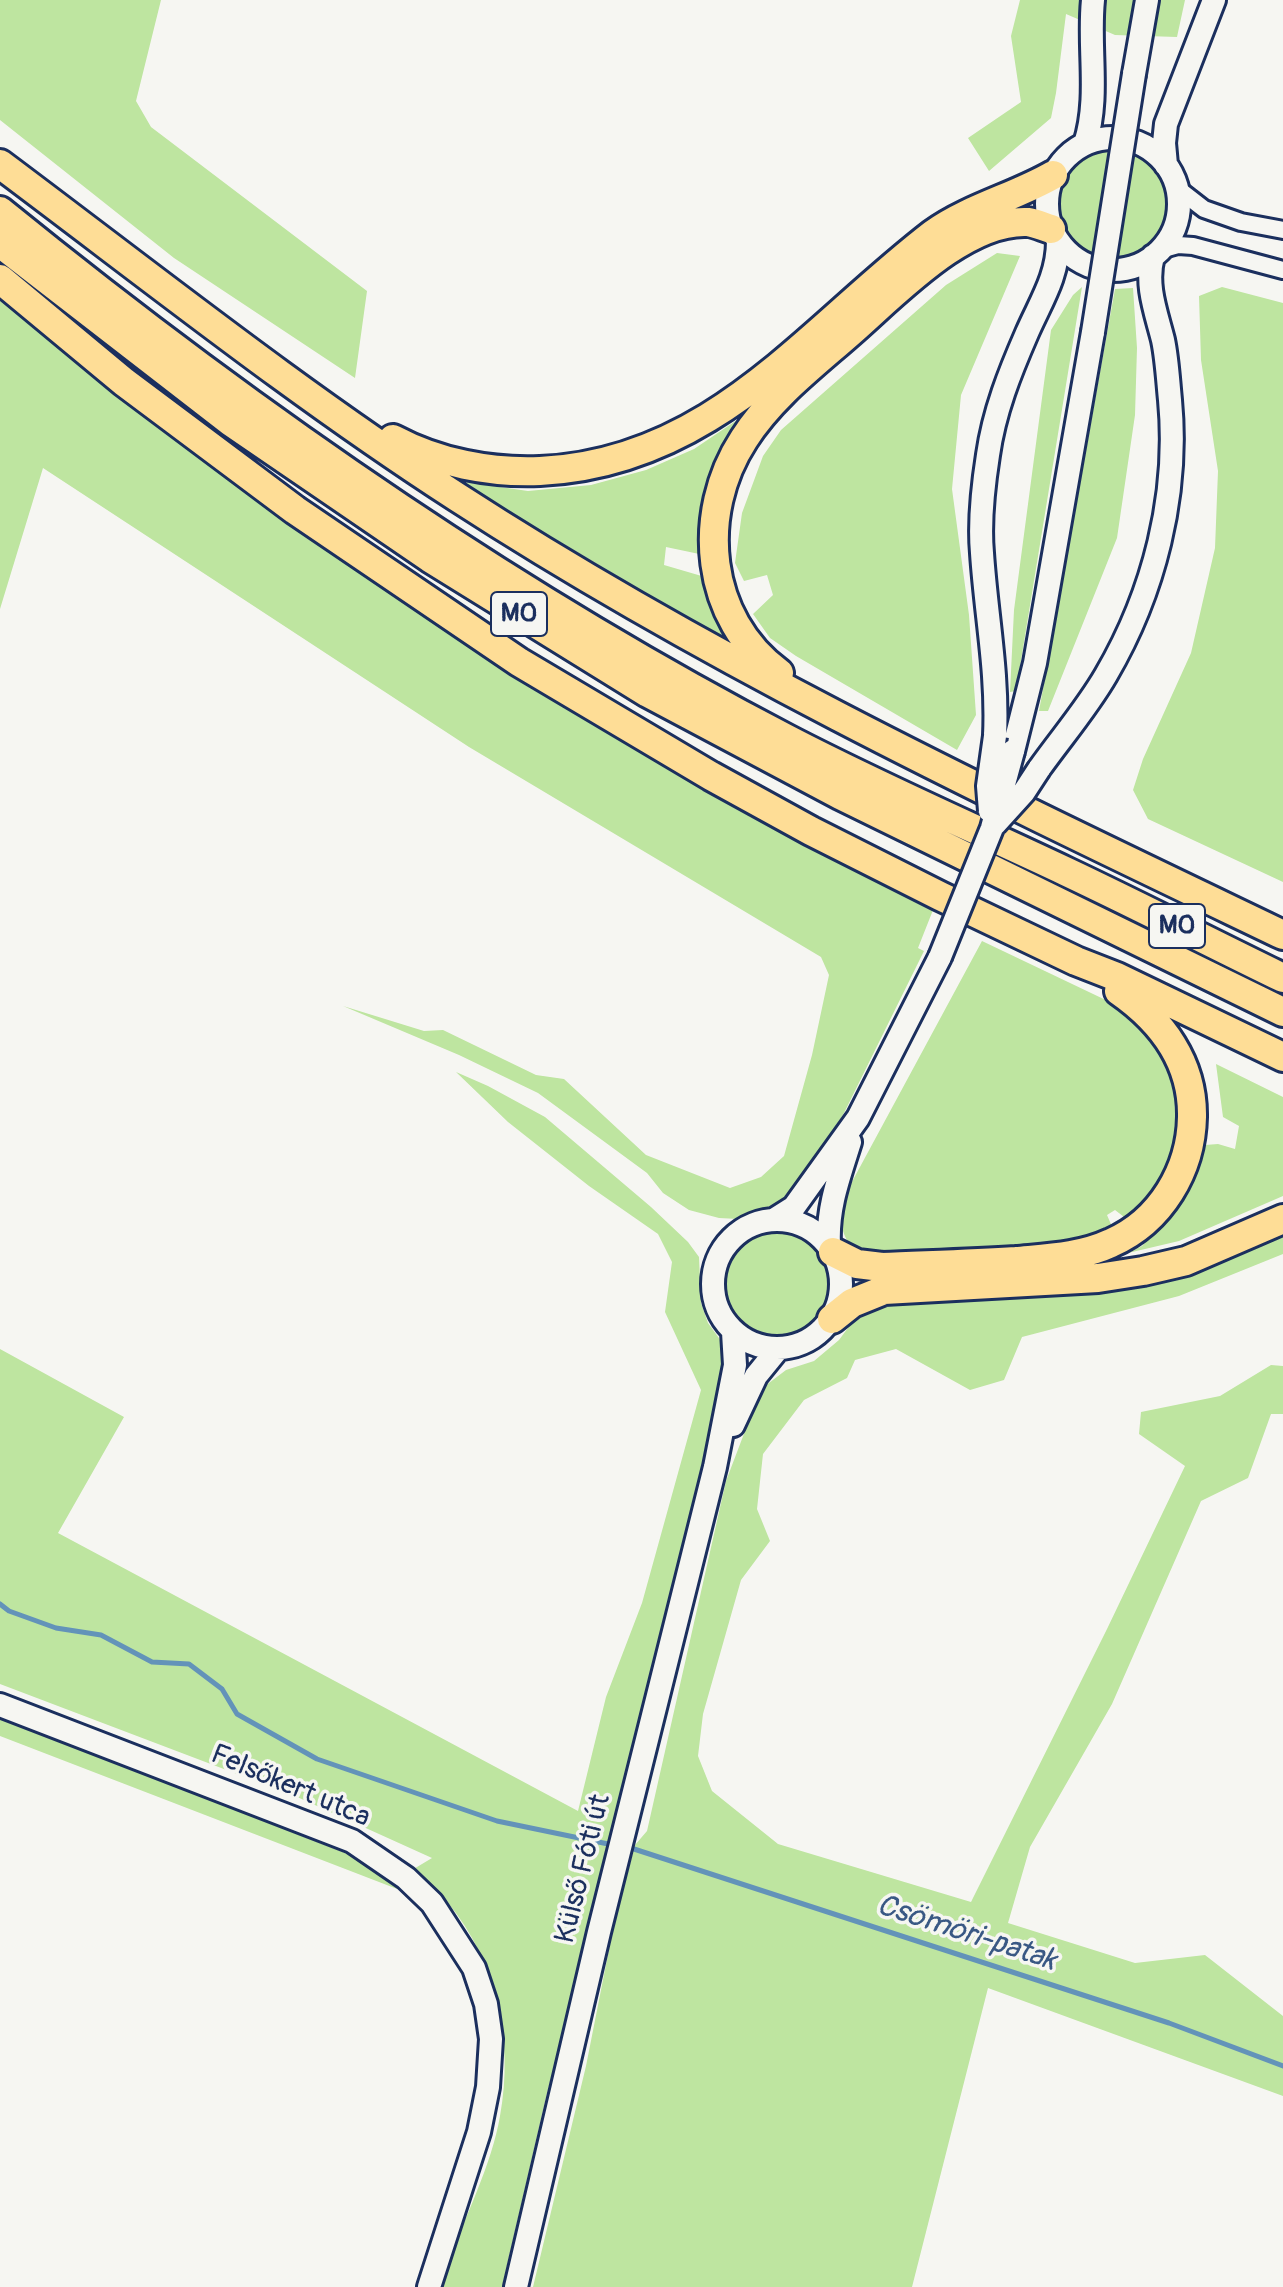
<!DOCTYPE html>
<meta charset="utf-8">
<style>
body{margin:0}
canvas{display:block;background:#f6f6f2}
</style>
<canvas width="1283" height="2287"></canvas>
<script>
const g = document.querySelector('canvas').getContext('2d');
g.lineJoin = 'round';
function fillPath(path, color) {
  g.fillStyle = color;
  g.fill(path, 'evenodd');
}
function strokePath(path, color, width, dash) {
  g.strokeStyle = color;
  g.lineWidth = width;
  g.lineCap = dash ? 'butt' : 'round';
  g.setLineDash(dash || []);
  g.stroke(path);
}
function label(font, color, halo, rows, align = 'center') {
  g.font = font + ' Pangolin,sans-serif';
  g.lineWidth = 7;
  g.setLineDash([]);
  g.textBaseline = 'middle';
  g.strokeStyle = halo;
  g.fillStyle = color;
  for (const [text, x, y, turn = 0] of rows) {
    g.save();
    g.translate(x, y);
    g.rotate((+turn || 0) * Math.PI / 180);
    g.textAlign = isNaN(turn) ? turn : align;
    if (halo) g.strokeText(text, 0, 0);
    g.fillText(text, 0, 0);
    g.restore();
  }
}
const green = new Path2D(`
 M 0,0 L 161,0 L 136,101 L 151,127 L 367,291 L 355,378 L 174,258 L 0,120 Z
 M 1020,0 L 1185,0 L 1177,37 L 1115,35 L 1066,14 L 1056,93 L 1051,118 L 989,171 L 968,138 L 1021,102 L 1011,36 Z
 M1059 203a54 54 0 1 1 108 0a54 54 0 1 1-108 0Z
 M 997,253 L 1020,256 L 961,395 L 952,489 L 969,615 L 976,715 L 957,750 L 796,656 L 770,638 L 753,614 L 773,595 L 767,575 L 744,581 L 735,563 L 742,513 L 763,456 L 781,430 L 946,285 Z
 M 1082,287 L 1016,691 L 1010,692 L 1014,610 L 1051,330 L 1073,295 Z
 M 1222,287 L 1283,303 L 1283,882 L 1148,819 L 1133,790 L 1143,759 L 1191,653 L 1215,548 L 1218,471 L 1201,360 L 1199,296 Z
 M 1133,288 L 1137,348 L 1135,415 L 1117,538 L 1048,711 L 1039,711 L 1115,289 Z
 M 0,295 L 287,519 L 935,905 L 918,948 L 924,951 L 844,1113 L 803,1180 L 786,1200 L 738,1219 L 719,1218 L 689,1210 L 663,1193 L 647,1173 L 538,1093 L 459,1055 L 343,1006 L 424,1031 L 443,1030 L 536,1075 L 564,1079 L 646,1155 L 730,1188 L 761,1177 L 784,1156 L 812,1055 L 829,975 L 821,957 L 469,747 L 43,468 L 0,609 Z
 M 743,416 L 704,555 L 666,547 L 664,565 L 705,577 L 734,646 L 458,481 L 528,491 L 591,485 L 646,470 L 694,449 Z
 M 982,941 L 1112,1003 L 1150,1035 L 1168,1067 L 1181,1107 L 1177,1149 L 1157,1187 L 1128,1220 L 1115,1210 L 1107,1215 L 1113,1229 L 1109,1237 L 917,1259 L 853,1250 C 837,1226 840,1218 847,1191 Z
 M 1216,1064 L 1283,1097 L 1283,1196 L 1179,1241 L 1128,1253 L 1142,1246 L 1182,1199 L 1205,1145 L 1218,1144 L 1235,1149 L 1239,1126 L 1223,1117 Z
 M 456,1072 L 488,1086 L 545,1117 L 651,1207 L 688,1242 L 699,1257 L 701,1303 L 708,1323 L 724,1345 L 729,1364 L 621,1821 L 547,2093 L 502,2287 L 442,2287 L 446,2266 C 464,2220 492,2164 500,2116 C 514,2041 497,1962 448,1903 C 438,1891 424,1880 412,1870 L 432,1858 L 295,1796 L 0,1684 L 0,1349 L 124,1417 L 58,1533 L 578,1811 L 606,1697 L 642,1603 L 701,1390 L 665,1312 L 672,1262 L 658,1234 L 589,1186 L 508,1122 Z
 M722 1282a54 54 0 1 1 108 0a54 54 0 1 1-108 0Z
 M 1283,1234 L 1283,1254 L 1179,1296 L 1022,1337 L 1004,1380 L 970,1390 L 896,1349 L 855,1360 L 847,1378 L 804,1400 L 763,1454 L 757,1509 L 770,1541 L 741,1580 L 703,1714 L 698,1756 L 712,1791 L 778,1844 L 971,1902 L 1107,1629 L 1185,1466 L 1139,1434 L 1141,1412 L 1220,1396 L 1271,1365 L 1283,1366 L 1283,1414 L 1271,1414 L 1248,1478 L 1201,1501 L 1112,1704 L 1030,1847 L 1008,1923 L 1135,1963 L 1205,1955 L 1283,2016 L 1283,2096 L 988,1988 L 912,2287 L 533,2287 L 586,2066 L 614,1924 L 635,1845 L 647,1831 L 726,1481 L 761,1389 L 786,1370 L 814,1361 L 839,1340 L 859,1313 L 888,1302 L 1068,1295 L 1170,1278 Z
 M 0,1718 L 348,1854 L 405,1892 L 0,1736 Z`);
const stream = new Path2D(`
 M 0,1604 L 9,1611 L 56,1628 L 101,1635 L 152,1662 L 189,1664 L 222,1689 L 237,1714 L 317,1759 L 497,1821 L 613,1845
 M 634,1849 L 1169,2023 L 1283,2066`);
const street = new Path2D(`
 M 1177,188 L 1204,209 L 1241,222 L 1283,230
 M 1160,250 L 1178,245 L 1193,246 L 1283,270`);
const secondary = new Path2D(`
 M 1134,74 L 1147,0
 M1047 204a66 66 0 1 1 132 0a66 66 0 1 1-132 0Z
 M 1085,144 C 1100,97 1088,48 1093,0
 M 1166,165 L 1164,143 L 1166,124 L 1214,0
 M 995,736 C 998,672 986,615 982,553 C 979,520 983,487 988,455 C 994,412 1010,372 1027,333 C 1041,301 1058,276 1058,241
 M 1013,751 L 1035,663 L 1093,332
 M 1039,769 C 1061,738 1087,708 1106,675 C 1154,593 1179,495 1170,400 C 1168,380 1167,359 1163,340 C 1156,312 1145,285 1153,256
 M 775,1219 L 794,1207 L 858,1118 L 940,957
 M713 1284a64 64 0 1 1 128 0a64 64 0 1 1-128 0Z
 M 829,1245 C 827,1208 839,1177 850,1142
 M 733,1425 L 756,1376 L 778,1349
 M 0,1705 L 352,1841 L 406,1878 L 432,1903 L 474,1968 L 486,2004 L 491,2039 L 488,2087 L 479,2132 L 429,2287
 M 516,2287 L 599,1932 L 715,1467 L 735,1365 L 733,1332`);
const highway = new Path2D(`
 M 0,164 C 151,277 299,395 457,497 C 719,667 1002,800 1283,935
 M 0,211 C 245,410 507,593 787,739 C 879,787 974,828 1067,872 C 1139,906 1211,943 1283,978
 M 0,243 L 231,422 L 430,558 L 648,693 L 840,795 L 1283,1012
 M 0,279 L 124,382 L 295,510 L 519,662 L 711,776 L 811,831 L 940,896 L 1076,961 L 1117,977 L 1283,1057
 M 393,439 C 438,463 490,473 540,471 C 713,463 807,331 933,234 C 969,208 1015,197 1053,175
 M 779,673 C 705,619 695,514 744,439 C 772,395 817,362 855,328 C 899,289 966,219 1028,222 C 1036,223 1044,227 1051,229
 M 833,1252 L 857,1264 L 882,1267 C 927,1265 971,1264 1016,1261 C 1048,1258 1081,1257 1111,1243 C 1161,1221 1191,1170 1192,1117 C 1193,1063 1162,1021 1119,991
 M 832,1319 L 852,1303 L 884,1290 L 1098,1278 L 1143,1271 L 1186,1261 L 1283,1219`);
const secondaryBridge = new Path2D(`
 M 1093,332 L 1134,74
 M 990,811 L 988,786 L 995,736
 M 995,824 L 1024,792 L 1039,769
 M 940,957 L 992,828 L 1013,751`);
const shields = [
 [519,614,56],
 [1177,926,56]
];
const shieldNames = [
 ["M0",519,614],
 ["M0",1177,926]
];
const streetNames = [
 ["Felsőkert utca",290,1787,23],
 ["Külső Fóti út",584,1869,-76]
];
const waterNames = [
 ["Csömöri-patak",966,1934,18]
];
fillPath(green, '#bee5a0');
strokePath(stream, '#6393b9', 5);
strokePath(street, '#1b2f5e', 22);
strokePath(secondary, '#1b2f5e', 28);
strokePath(highway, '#1b2f5e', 34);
strokePath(street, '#f6f6f2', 16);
strokePath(secondary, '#f6f6f2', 22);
strokePath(highway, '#fedd96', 28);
strokePath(secondaryBridge, '#1b2f5e', 28, []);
strokePath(secondaryBridge, '#f6f6f2', 22);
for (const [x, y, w] of shields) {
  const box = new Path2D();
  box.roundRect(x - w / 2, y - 22, w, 44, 6);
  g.fillStyle = '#f6f6f2';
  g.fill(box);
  strokePath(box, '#1b2f5e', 2);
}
label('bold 26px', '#1b2f5e', null, shieldNames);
label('28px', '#1b2f5e', '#f6f6f2', streetNames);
label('italic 30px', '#395884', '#f6f6f2', waterNames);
</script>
